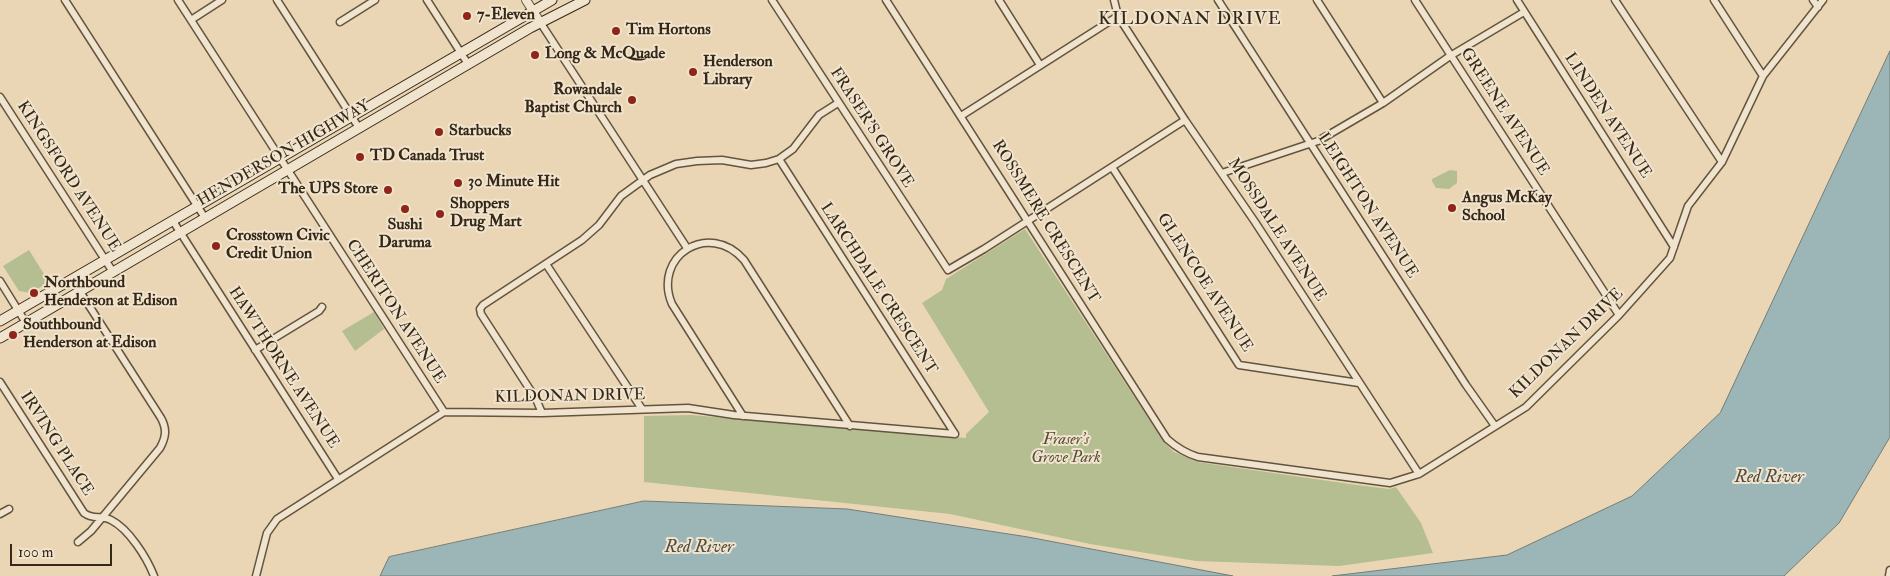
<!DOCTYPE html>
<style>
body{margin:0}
#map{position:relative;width:1890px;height:576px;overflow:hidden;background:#ead6b5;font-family:"IM FELL Double Pica",serif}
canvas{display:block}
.scale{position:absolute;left:10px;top:544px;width:102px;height:22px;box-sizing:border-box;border:2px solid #362816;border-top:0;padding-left:6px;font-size:15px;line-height:18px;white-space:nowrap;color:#362816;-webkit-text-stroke:4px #f1e4cf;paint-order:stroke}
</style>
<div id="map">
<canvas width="1890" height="576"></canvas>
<div class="scale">100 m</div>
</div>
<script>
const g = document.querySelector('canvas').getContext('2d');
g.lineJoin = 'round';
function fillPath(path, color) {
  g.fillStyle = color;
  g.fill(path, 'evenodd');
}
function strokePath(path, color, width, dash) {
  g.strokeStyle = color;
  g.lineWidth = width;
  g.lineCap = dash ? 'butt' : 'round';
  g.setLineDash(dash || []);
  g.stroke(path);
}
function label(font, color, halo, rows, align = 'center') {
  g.font = font + ' "IM FELL Double Pica",serif';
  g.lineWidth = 4;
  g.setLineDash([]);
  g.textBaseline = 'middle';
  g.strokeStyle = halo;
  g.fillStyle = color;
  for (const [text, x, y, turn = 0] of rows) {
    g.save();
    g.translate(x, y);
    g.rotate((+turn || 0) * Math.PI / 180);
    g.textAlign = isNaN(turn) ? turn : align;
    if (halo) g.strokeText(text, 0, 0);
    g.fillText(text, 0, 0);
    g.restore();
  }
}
const green = new Path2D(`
 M 1450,170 L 1457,171 L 1457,183 L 1449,189 L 1436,188 L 1432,181 L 1432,179 Z
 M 1025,229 L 1163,441 L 1174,452 L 1197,462 L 1357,485 L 1389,489 L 1396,487 L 1421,523 L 1433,553 L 1339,566 L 1196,561 L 1090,544 L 950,514 L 644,482 L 644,416 L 691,415 L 966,438 L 966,434 L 989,412 L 922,303 L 942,290 L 946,279 Z
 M 29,250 L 49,282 L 31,293 L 19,291 L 3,266 Z
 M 374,312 L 384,329 L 355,351 L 342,331 Z`);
const water = new Path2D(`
 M 1890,51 L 1890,437 L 1839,523 L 1784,576 L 1332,576 L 1507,555 L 1632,496 L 1720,413 Z
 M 644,501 L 847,509 L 1028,537 L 1233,576 L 380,576 L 389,557 Z`);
const minor = new Path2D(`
 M 65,0 L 205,218
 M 178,0 L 444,412
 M 277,0 L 359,128
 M 427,0 L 468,64
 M 772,0 L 948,270 L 984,249 L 1185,120
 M 886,0 L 1167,439 C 1177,448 1185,453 1198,457 L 1390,483 L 1419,474 L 1526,407 L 1619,315 L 1670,258 L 1688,206 L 1722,162 L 1763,76 L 1823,0
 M 999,0 L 1040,65
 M 1114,0 L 1118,16 L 1185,120 L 1255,222 L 1419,474
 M 1218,0 L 1466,385 L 1495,426
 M 1317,0 L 1383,103
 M 1415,0 L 1619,315
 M 1517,0 L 1674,247
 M 1615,0 L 1722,162
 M 1714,0 L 1763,76
 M 1813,0 L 1818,7
 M 191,20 L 222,0
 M 340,22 L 375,0
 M 540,22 L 687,248
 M 0,97 L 113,272
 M 961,116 L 1118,16
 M 779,159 L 955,434
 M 1112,167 L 1239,365 L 1359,383
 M 1222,173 L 1318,141 L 1383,103 L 1450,56 L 1524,12
 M 173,221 L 338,479
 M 546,264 L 642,409
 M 0,281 L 26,323
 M 255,350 L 319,311 L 322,307
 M 0,382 L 84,513 C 93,520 101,515 111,520 C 129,529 147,558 154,576
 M 542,413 L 536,399 L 481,314 L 480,309 L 483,305 L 582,240 L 599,225 L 621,196 L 650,175 L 676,164 L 697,161 L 722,160 L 751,165 L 766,163 L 779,159 L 793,149 L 819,115 L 838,103
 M 743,416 L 672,304 C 652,256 709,220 744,260 L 850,426
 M 0,514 L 9,509
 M 78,542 L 91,531 L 160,448 C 166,437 167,429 161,418 L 79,290
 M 256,576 L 267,533 L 277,519 L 444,412 L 542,413 L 688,408 L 734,415 L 955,434
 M 1889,576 L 1890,570`);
const tertiary = new Path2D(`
 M 526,0 L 540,22`);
const secondary = new Path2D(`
 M 0,321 L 552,0
 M 0,338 L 530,28 L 585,0`);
const markers = [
 [467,16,5,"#8f2418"],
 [616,31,5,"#8f2418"],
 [535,55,5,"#8f2418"],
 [693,72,5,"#8f2418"],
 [632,100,5,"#8f2418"],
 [439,132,5,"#8f2418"],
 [360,157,5,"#8f2418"],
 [458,183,5,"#8f2418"],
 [388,190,5,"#8f2418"],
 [1452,208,5,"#8f2418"],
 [405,209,5,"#8f2418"],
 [440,214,5,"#8f2418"],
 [216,246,5,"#8f2418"],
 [34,293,5,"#8f2418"],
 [13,335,5,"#8f2418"]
];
const poiNames = [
 ["7-Eleven",477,16],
 ["Tim Hortons",626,31],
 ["Long & McQuade",545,55],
 ["Henderson",703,63],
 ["Library",703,81],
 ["Rowandale",622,91,"right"],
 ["Baptist Church",622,109,"right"],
 ["Starbucks",449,132],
 ["TD Canada Trust",370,157],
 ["30 Minute Hit",468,183],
 ["The UPS Store",378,190,"right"],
 ["Angus McKay",1462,199],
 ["School",1462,217],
 ["Shoppers",450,205],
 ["Drug Mart",450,223],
 ["Sushi",405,226,"center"],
 ["Daruma",405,244,"center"],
 ["Crosstown Civic",226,237],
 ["Credit Union",226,255],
 ["Northbound",44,284],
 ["Henderson at Edison",44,302],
 ["Southbound",23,326],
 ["Henderson at Edison",23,344]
];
const streetNames = [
 ["GREENE AVENUE",1504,112,57],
 ["LINDEN AVENUE",1607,116,57],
 ["FRASER'S GROVE",871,128,57],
 ["HENDERSON HIGHWAY",284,154,-30],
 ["KINGSFORD AVENUE",68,177,57],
 ["LEIGHTON AVENUE",1367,206,57],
 ["ROSSMERE CRESCENT",1045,222,58],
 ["MOSSDALE AVENUE",1276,230,57],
 ["GLENCOE AVENUE",1204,283,57],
 ["LARCHDALE CRESCENT",878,289,57],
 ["CHERITON AVENUE",395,312,57],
 ["KILDONAN DRIVE",1567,344,-44],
 ["HAWTHORNE AVENUE",283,368,57],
 ["KILDONAN DRIVE",570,397,-1],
 ["IRVING PLACE",56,444,57]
];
const parkNames = [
 ["Fraser's",1066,441],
 ["Grove Park",1066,459]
];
const neighbourhoodNames = [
 ["KILDONAN DRIVE",1190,20]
];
const waterNames = [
 ["Red River",1769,478],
 ["Red River",699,548]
];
fillPath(green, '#b4be90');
fillPath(water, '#9cb6b8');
strokePath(water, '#737d77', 1);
strokePath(minor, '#63543e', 9);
strokePath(tertiary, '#63543e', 10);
strokePath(secondary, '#362816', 11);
strokePath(minor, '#f1e4cf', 6);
strokePath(tertiary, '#f1e4cf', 8);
strokePath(secondary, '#f1e4cf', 9);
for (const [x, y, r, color] of markers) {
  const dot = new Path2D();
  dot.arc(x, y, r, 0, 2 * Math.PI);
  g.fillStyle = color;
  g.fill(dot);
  strokePath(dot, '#f1e4cf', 2);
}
label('bold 16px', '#362816', '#f1e4cf', poiNames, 'left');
label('16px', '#362816', '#f1e4cf', streetNames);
label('italic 16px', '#564e34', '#f1e4cf', parkNames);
g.letterSpacing = '1px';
label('18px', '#362816', '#f1e4cf', neighbourhoodNames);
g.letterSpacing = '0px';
label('italic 18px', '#504c3e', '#f1e4cf', waterNames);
</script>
